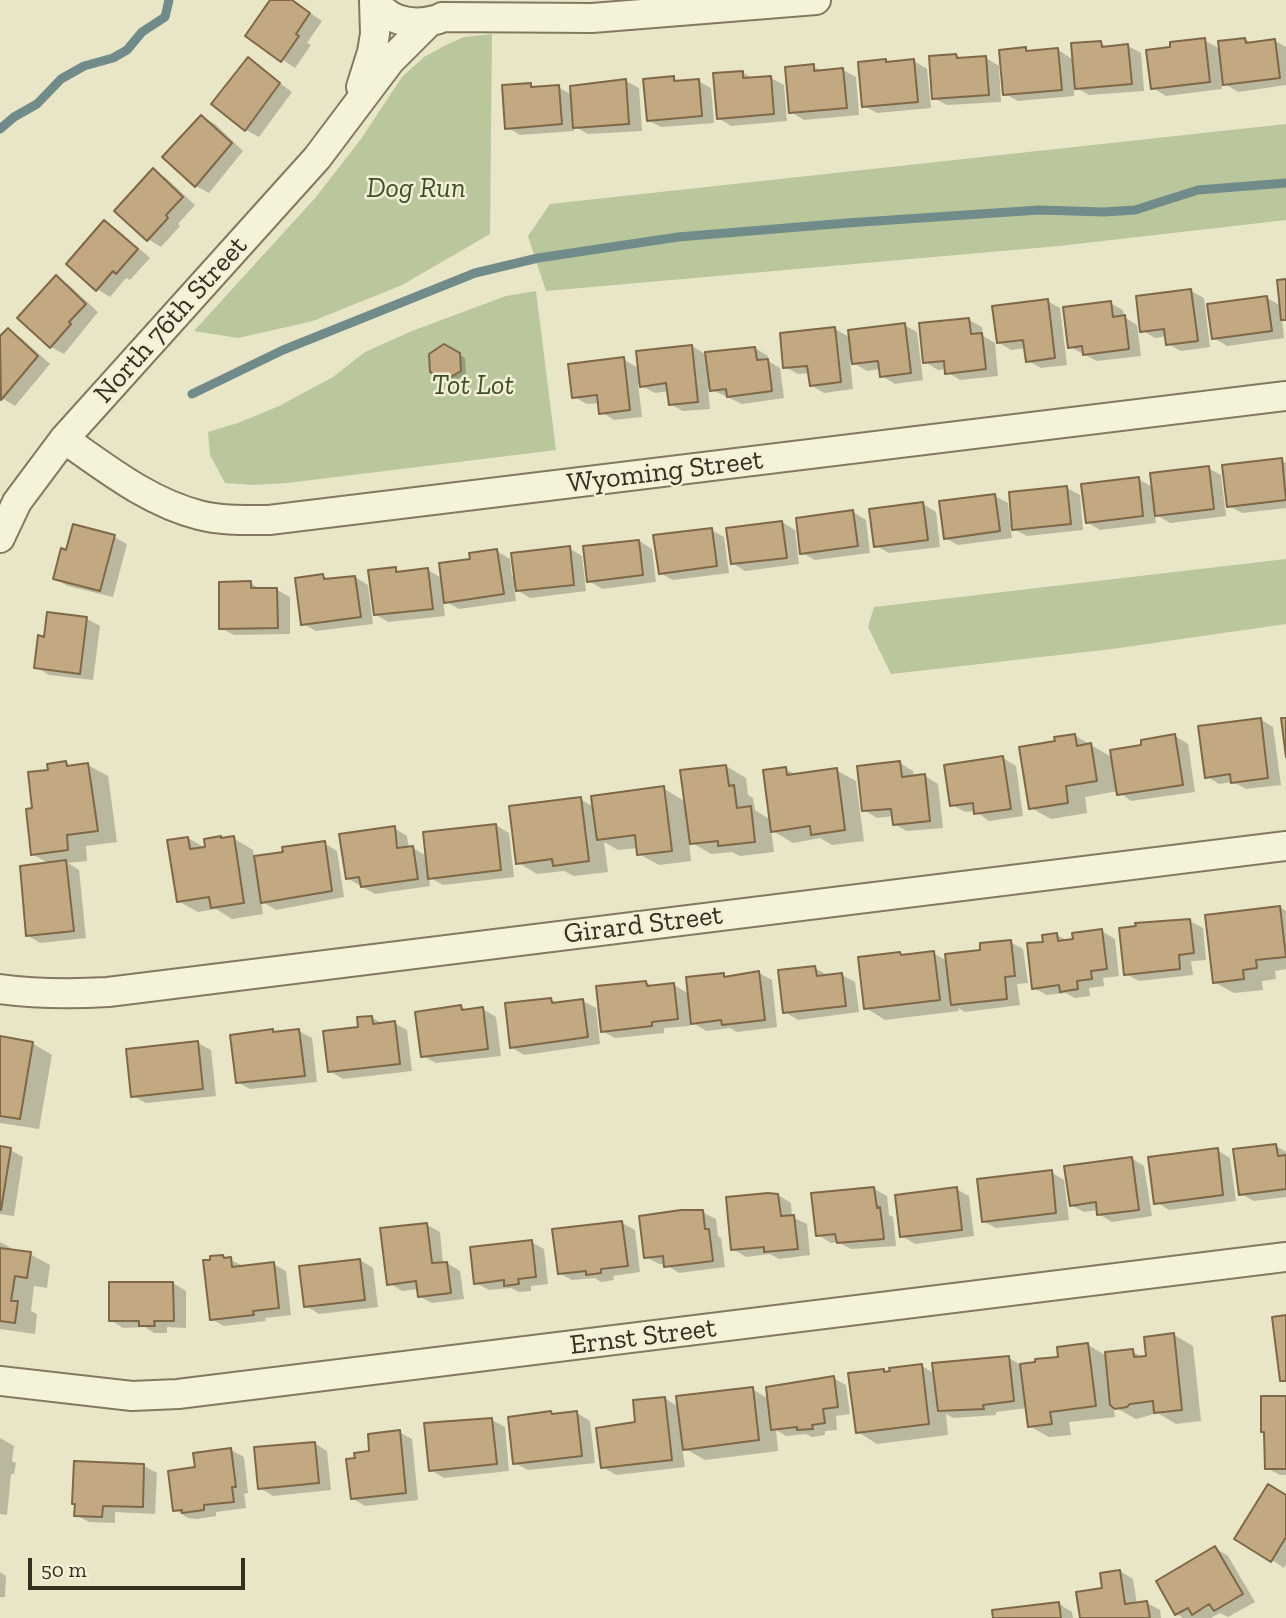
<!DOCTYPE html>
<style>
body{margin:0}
#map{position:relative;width:1286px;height:1618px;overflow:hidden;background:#e9e5c7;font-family:"Zilla Slab",serif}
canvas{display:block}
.scale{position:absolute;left:28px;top:1558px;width:217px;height:32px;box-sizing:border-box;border:4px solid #352e21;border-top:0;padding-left:9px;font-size:21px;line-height:24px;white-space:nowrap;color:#352e21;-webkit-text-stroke:5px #f2efd6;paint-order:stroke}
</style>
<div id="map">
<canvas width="1286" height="1618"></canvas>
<div class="scale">50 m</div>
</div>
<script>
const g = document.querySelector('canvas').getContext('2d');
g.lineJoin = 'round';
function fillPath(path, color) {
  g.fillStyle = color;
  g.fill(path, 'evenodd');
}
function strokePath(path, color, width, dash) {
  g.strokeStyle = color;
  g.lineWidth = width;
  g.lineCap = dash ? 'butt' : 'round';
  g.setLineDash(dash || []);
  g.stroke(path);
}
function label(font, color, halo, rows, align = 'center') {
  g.font = font + ' "Zilla Slab",serif';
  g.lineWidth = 5;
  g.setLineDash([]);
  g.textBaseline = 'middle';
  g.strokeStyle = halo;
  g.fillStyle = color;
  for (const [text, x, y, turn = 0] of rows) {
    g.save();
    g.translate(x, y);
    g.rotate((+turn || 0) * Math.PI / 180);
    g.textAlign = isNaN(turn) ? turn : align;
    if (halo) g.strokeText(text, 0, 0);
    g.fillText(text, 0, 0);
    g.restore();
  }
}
const green = new Path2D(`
 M 492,34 L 490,234 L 402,285 L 313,321 L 238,338 L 194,331 L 316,197 L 361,139 L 402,77 L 424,57 L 446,45 L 464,37 Z
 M 1286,124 L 1286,220 L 1059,246 L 546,291 L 528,236 L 550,204 Z
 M 536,291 L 556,450 L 287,483 L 253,485 L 225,483 L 210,455 L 208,432 L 238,423 L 279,406 L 333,377 L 365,352 L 412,331 L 506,296 Z
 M 1286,559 L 1286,624 L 1112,649 L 891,674 L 868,627 L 874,607 Z`);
const shadow = new Path2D(`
 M 272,0 L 291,0 L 322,21 L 307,43 L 311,45 L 295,68 L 247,36 Z
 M 1245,39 L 1253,44 L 1275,41 L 1286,47 L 1286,85 L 1238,92 L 1222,82 L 1222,89 L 1166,96 L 1153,88 L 1172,48 L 1204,40 L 1220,49 Z
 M 1101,43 L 1109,48 L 1128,46 L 1141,53 L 1144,91 L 1089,95 L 1074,86 L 1074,96 L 1018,101 L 1005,94 L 1001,51 L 1058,50 L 1074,60 Z
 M 956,55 L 963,60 L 986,58 L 999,66 L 1001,102 L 947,105 L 934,98 Z
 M 248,60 L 292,92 L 259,137 L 246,130 Z
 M 885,61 L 889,63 L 914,61 L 927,69 L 931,108 L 877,113 L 864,106 Z
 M 813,66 L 823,72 L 843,70 L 856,77 L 859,115 L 804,120 L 791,112 Z
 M 742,72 L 754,79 L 771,78 L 784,85 L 787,121 L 731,126 L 718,118 Z
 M 673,78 L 681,82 L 698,81 L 711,88 L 714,123 L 661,127 L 648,120 Z
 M 626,81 L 639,88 L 642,131 L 588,134 L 574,126 L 574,131 L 520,135 L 507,127 L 530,85 L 537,89 L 558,87 L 572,95 Z
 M 202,117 L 215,124 L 243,151 L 209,193 L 196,186 Z
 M 153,171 L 166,178 L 195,205 L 178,224 L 180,226 L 161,247 L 148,239 Z
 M 105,222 L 118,230 L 150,258 L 130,280 L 126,278 L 110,297 L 97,289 Z
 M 56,277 L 69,285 L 98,312 L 64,354 L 51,347 Z
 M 1286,281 L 1286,321 L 1282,319 L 1284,338 L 1227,346 L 1214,338 L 1267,298 L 1281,306 Z
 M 1191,291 L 1204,298 L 1210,347 L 1181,351 L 1168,344 L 1167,336 L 1155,338 L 1142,330 Z
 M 1047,301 L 1060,308 L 1067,365 L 1041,368 L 1028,361 L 1026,348 L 1011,350 L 998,342 Z
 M 1110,303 L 1123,310 L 1124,317 L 1137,325 L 1141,356 L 1097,361 L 1070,347 Z
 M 969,320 L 982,327 L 983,336 L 995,343 L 998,376 L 960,380 L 947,372 L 947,369 L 938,370 L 925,362 Z
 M 904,325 L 917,332 L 923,380 L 895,384 L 882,376 L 881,369 L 867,371 L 850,361 L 853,389 L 824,393 L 811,385 L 810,373 L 798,374 L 785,367 L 835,329 L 851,338 Z
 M 8,330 L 21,338 L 50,364 L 15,406 L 0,397 L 0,339 Z
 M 444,346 L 465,358 L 466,374 L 452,382 L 431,371 Z
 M 692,346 L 705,354 L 755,348 L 768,356 L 768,361 L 780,368 L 784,398 L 742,404 L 708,388 L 710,409 L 683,411 L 670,404 L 669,391 L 655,393 L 638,384 L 642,417 L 614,420 L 601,412 L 600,403 L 587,404 L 574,397 L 623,359 L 640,369 Z
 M 1281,460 L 1286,463 L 1286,508 L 1242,513 L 1229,506 Z
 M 1208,468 L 1221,475 L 1226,516 L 1170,523 L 1155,514 L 1156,523 L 1100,530 L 1087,522 L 1138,479 L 1154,488 Z
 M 1067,488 L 1080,495 L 1083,530 L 1027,536 L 1010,527 L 1012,538 L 958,545 L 945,538 L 995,496 L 1008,503 L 1010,524 L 1013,524 Z
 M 923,504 L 936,512 L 940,547 L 889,553 L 876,546 Z
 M 853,512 L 866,520 L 870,553 L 815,560 L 802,553 Z
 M 782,522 L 795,530 L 799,564 L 745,571 L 732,563 Z
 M 711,530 L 724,537 L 729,573 L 673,580 L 660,573 Z
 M 114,537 L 127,544 L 113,597 L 68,586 L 55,579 L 68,552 Z
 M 639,541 L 652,549 L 656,582 L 602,589 L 589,581 Z
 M 569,548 L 582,556 L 586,591 L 530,598 L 514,588 L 516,601 L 459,609 L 443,600 L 445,616 L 388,622 L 375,614 L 395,569 L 403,573 L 428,570 L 443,579 L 472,560 L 497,551 L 510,559 L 512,576 Z
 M 323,576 L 330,580 L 355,577 L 368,585 L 373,624 L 316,631 L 303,624 Z
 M 250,583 L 263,590 L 277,590 L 290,597 L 290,634 L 234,635 L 221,628 Z
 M 48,614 L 87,619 L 100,626 L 93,680 L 49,675 L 36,667 L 46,639 Z
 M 1260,719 L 1273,727 L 1281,785 L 1246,789 L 1233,782 L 1219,784 L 1206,776 Z
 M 1074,735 L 1113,758 L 1175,736 L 1188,744 L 1195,792 L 1131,801 L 1118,791 L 1085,797 L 1087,813 L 1051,819 L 1031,808 L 1057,742 Z
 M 1003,758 L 1016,766 L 1023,816 L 989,821 L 975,811 L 965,812 L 952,805 Z
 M 66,763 L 72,767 L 88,765 L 108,776 L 117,842 L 86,846 L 87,861 L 68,863 L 79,870 L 86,938 L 40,943 L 27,935 L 50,864 L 32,854 L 34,810 L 49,772 Z
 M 900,763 L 913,771 L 914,777 L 925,776 L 938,784 L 943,828 L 907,831 L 894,824 L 894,816 L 877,818 L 864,810 Z
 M 726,766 L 746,778 L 748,795 L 753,798 L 755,810 L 771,820 L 785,769 L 797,775 L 836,770 L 856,781 L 864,841 L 832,845 L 820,838 L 793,843 L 771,830 L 774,852 L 740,856 L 732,852 L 711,854 L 689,841 L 691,861 L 659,865 L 639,854 L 638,848 L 618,850 L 604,842 L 608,872 L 574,876 L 564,871 L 537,874 L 517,862 L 580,799 L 594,807 L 663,788 L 686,802 Z
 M 496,825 L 509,833 L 514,877 L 443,885 L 429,877 L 430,886 L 375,894 L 347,878 L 394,828 L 407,836 L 409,849 L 413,848 L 428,857 Z
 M 188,838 L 207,849 L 233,838 L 253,850 L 254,858 L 285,853 L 324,843 L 337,851 L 344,897 L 276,910 L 261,901 L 263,914 L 232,919 L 216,909 L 198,912 L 178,901 Z
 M 1280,907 L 1286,911 L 1286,969 L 1275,971 L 1276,979 L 1262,981 L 1263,990 L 1234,993 L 1214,982 Z
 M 1190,921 L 1203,928 L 1206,960 L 1191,961 L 1193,975 L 1139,981 L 1126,974 Z
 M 1102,931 L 1115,939 L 1119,976 L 1103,978 L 1104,986 L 1089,988 L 1090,996 L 1075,998 L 1066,993 L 1047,995 L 1034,988 L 1045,944 L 1057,935 L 1068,941 Z
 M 1010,942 L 1023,949 L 1028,983 L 1017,984 L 1020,1005 L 965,1012 L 958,1008 L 959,1011 L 885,1020 L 866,1008 L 900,954 L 904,956 L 933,953 L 947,961 Z
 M 815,968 L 829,976 L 842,975 L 855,982 L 859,1012 L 798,1020 L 785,1012 Z
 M 759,973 L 772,980 L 777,1027 L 737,1032 L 730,1028 L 706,1031 L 690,1021 L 690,1026 L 664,1028 L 664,1033 L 615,1038 L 602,1031 L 646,982 L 654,987 L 674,985 L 689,994 L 723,975 L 729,978 Z
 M 551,999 L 558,1004 L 583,1001 L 596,1008 L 600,1044 L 524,1055 L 511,1047 Z
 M 461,1007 L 468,1011 L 483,1009 L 496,1017 L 501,1056 L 436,1063 L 423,1056 Z
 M 371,1017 L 383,1024 L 394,1023 L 407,1030 L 412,1071 L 343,1079 L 330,1071 L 360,1028 Z
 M 272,1031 L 277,1033 L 299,1031 L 312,1038 L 317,1082 L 250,1089 L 237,1082 Z
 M 0,1038 L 32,1043 L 52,1055 L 39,1129 L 0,1123 Z
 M 198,1043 L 211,1050 L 216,1096 L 146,1103 L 133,1096 Z
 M 1276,1146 L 1286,1152 L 1286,1197 L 1254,1201 L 1241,1194 Z
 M 0,1148 L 10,1150 L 23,1157 L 14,1216 L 0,1214 Z
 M 1217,1150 L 1230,1158 L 1236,1201 L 1169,1210 L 1156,1202 Z
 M 1131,1158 L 1144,1166 L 1152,1216 L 1112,1222 L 1099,1214 L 1098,1210 L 1084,1212 L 1071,1205 Z
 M 1051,1172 L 1064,1180 L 1069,1220 L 996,1228 L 983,1221 Z
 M 874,1189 L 887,1196 L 889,1215 L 893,1217 L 896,1246 L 851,1249 L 838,1242 L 831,1243 L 818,1235 Z
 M 956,1189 L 969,1196 L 974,1236 L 915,1244 L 902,1236 Z
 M 778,1195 L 791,1203 L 792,1217 L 807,1224 L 810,1255 L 779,1259 L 770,1254 L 746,1257 L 733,1249 Z
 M 702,1212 L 716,1219 L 718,1236 L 721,1238 L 725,1267 L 679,1273 L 665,1264 L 659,1264 L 646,1257 Z
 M 622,1223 L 635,1230 L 640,1272 L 613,1276 L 614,1280 L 601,1282 L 595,1278 L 572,1280 L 559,1273 Z
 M 427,1225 L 440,1232 L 443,1264 L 447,1263 L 460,1271 L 464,1299 L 432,1303 L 419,1296 L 418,1289 L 402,1291 L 389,1283 Z
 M 0,1242 L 18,1252 L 30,1254 L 50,1265 L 47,1288 L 34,1286 L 31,1311 L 37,1314 L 35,1334 L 0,1329 Z
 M 531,1242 L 544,1249 L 548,1284 L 531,1286 L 531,1291 L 519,1292 L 511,1288 L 489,1290 L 476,1283 Z
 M 223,1256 L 243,1266 L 273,1264 L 286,1271 L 291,1315 L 265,1318 L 266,1321 L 224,1326 L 211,1319 Z
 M 360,1260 L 373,1268 L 378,1307 L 319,1314 L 306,1306 Z
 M 173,1283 L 186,1291 L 186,1328 L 167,1327 L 167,1333 L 154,1333 L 145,1327 L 123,1328 L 110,1320 Z
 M 1174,1335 L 1193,1346 L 1201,1421 L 1176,1424 L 1158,1413 L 1136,1419 L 1113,1406 L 1115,1417 L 1069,1422 L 1071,1435 L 1049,1437 L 1029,1426 L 1027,1408 L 996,1412 L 996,1415 L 953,1418 L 946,1414 L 948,1435 L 877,1444 L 858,1432 L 884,1370 L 889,1373 L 922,1366 L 935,1374 L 1009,1358 L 1023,1366 L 1060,1359 L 1088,1345 L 1107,1356 L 1132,1351 L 1143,1358 L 1148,1357 Z
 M 833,1378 L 846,1385 L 850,1414 L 836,1416 L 837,1430 L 825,1431 L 825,1435 L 812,1437 L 806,1434 L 786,1436 L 776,1430 L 778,1451 L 705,1460 L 682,1447 L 685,1467 L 616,1475 L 603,1467 L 637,1423 L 664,1398 L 679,1407 L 752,1389 L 769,1399 Z
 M 1286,1397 L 1286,1475 L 1280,1475 L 1267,1468 Z
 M 551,1412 L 556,1416 L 577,1413 L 590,1421 L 595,1463 L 528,1470 L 515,1463 Z
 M 492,1420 L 505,1427 L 509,1471 L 444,1478 L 431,1470 Z
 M 399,1432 L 412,1439 L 418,1500 L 365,1506 L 352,1498 L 357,1459 L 371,1452 Z
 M 0,1438 L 14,1446 L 12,1461 L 16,1463 L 14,1474 L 11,1474 L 7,1515 L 0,1514 Z
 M 314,1443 L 327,1451 L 331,1490 L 273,1496 L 260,1488 Z
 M 231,1450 L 244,1457 L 248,1493 L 244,1494 L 246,1508 L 216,1512 L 216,1516 L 197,1519 L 188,1518 L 175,1510 L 197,1469 Z
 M 75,1463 L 144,1466 L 157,1473 L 155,1514 L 115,1512 L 115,1523 L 89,1522 L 76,1515 Z
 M 1286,1496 L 1286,1565 L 1284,1568 L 1272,1560 Z
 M 1215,1548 L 1228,1556 L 1255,1602 L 1228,1617 L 1220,1613 L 1211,1618 L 1183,1618 L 1177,1614 Z
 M 1120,1571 L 1133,1579 L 1137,1604 L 1147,1603 L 1160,1610 L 1161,1618 L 1082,1618 Z
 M 0,1572 L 6,1576 L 5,1597 L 0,1597 Z
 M 1059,1604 L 1072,1612 L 1073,1618 L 994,1618 Z`);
const stream = new Path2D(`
 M 0,129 L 14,117 L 37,104 L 61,79 L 84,66 L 113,58 L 127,50 L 142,32 L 165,17 L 169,0
 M 192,394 L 283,350 L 475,273 L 538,258 L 678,237 L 847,223 L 1039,210 L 1104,212 L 1135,210 L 1198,190 L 1286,183`);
const building = new Path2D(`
 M 270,0 L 292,0 L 310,13 L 296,34 L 299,36 L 281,62 L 245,36 Z
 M 1205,38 L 1210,82 L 1151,89 L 1146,50 L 1170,47 L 1170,42 Z
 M 1245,38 L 1246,43 L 1275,39 L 1280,78 L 1223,85 L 1218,41 Z
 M 1101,41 L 1102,47 L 1128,44 L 1132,84 L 1075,89 L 1071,43 Z
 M 1026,47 L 1026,51 L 1058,48 L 1062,90 L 1003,95 L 999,50 Z
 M 956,54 L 957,58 L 986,56 L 989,95 L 932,99 L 929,56 Z
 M 248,57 L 280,83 L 245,131 L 211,104 Z
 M 886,59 L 886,62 L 914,59 L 918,102 L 862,107 L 858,62 Z
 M 814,64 L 814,71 L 843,68 L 847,108 L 789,113 L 785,67 Z
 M 743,71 L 743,78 L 771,76 L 774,114 L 717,119 L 713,73 Z
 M 674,76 L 674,81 L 699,79 L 702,116 L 647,121 L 643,79 Z
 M 626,79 L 629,124 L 573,128 L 570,86 Z
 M 531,83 L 531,87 L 559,85 L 562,124 L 505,129 L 502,85 Z
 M 201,115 L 232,143 L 195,187 L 162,157 Z
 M 153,168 L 183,197 L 166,215 L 168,218 L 147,241 L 114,211 Z
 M 104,220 L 138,249 L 116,274 L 113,271 L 96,291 L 66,264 Z
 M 56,275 L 86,304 L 69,322 L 71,324 L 50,348 L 17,318 Z
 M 1286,279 L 1286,320 L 1281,320 L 1277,280 Z
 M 1191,289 L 1198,341 L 1166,345 L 1164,329 L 1140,332 L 1136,296 Z
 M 1267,296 L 1272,331 L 1212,339 L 1207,304 Z
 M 1048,299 L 1055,358 L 1026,362 L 1023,340 L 997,343 L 992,306 Z
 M 1111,301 L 1113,317 L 1125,315 L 1129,349 L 1083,355 L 1082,346 L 1068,348 L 1063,307 Z
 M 969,318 L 971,334 L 982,333 L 986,369 L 945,374 L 944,361 L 923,363 L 919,323 Z
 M 905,323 L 911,373 L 880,377 L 878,361 L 852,364 L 848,330 Z
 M 835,327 L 841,382 L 810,386 L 807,366 L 783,368 L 780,333 Z
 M 8,328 L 38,356 L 1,400 L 0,336 Z
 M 444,344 L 460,353 L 461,371 L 445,380 L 430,372 L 429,354 Z
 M 692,345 L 698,402 L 669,405 L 666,383 L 640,387 L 636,351 Z
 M 755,347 L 757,360 L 768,359 L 772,391 L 727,397 L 726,389 L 710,391 L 705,352 Z
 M 624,357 L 630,410 L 599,414 L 597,395 L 572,398 L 568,364 Z
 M 1282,458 L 1286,500 L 1227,507 L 1222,465 Z
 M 1209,466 L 1214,509 L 1155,516 L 1150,473 Z
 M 1139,477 L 1143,516 L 1086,523 L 1081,484 Z
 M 1067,486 L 1071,524 L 1012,530 L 1009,492 Z
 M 995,494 L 1000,531 L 944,539 L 939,501 Z
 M 923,502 L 928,540 L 874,547 L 869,509 Z
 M 853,510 L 858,546 L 800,554 L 796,518 Z
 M 782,521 L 787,558 L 731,564 L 726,528 Z
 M 73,524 L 115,535 L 100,591 L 53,579 L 61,548 L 66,550 Z
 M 712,528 L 717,566 L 659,574 L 653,535 Z
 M 639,540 L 643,575 L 587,582 L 583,546 Z
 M 570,546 L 574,585 L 516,591 L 511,553 Z
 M 497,549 L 504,594 L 444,603 L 439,563 L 470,559 L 469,553 Z
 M 396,567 L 396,572 L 428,568 L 433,609 L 374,615 L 368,570 Z
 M 323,574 L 324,579 L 355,576 L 361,617 L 301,625 L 295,578 Z
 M 251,581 L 251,588 L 277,588 L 278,628 L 219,629 L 219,582 Z
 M 47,612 L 87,617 L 80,674 L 34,668 L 38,635 L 44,637 Z
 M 1261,718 L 1268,778 L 1231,783 L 1230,774 L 1205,778 L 1198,726 Z
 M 1281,718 L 1286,718 L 1286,757 Z
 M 1075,734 L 1077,746 L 1091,743 L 1097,781 L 1066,786 L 1068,803 L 1029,809 L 1019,747 L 1055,741 L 1054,737 Z
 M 1175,734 L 1183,785 L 1117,795 L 1110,750 L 1141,745 L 1141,740 Z
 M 1003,756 L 1011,809 L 974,814 L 973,803 L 950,806 L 944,765 Z
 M 66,761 L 67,766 L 88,763 L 98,831 L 67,835 L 68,850 L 31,855 L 26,809 L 32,808 L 28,772 L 48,770 L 47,764 Z
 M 900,761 L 902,777 L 925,774 L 930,821 L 893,825 L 891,809 L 862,811 L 857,766 Z
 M 726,765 L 729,786 L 734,785 L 737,808 L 751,806 L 755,842 L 718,846 L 718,841 L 690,844 L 680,770 Z
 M 786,767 L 787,775 L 837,768 L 845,830 L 811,835 L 810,826 L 771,832 L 763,770 Z
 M 664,786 L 672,851 L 637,855 L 635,835 L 597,840 L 591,796 Z
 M 581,797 L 589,861 L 553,866 L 552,859 L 516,864 L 509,806 Z
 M 496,824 L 501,870 L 428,879 L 423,832 Z
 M 395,826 L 397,848 L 413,846 L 418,879 L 361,887 L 359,877 L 346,879 L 339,834 Z
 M 221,836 L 221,838 L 234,836 L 244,903 L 211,908 L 209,897 L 177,902 L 167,840 L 188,837 L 190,849 L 205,847 L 204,839 Z
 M 325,841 L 332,891 L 261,903 L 254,856 L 283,852 L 282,847 Z
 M 66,860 L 74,931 L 26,936 L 20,866 Z
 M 1280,906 L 1286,957 L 1256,960 L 1257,968 L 1243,970 L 1244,979 L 1213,983 L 1205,915 Z
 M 1190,919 L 1194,953 L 1179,955 L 1180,969 L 1124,975 L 1119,928 L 1136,926 L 1135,923 Z
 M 1102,929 L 1107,969 L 1091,971 L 1092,979 L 1077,981 L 1078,989 L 1060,992 L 1059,985 L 1032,989 L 1027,943 L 1043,942 L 1042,935 L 1057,933 L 1058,941 L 1073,939 L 1072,933 Z
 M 1011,940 L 1015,976 L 1005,977 L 1007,999 L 951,1005 L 945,954 L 980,950 L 980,943 Z
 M 934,951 L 940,1000 L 864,1009 L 858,957 L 900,952 L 901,955 Z
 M 815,966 L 817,976 L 842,973 L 846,1006 L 783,1013 L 778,970 Z
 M 759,971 L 765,1020 L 722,1025 L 721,1020 L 691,1024 L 686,977 L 724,973 L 724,977 Z
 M 646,981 L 647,986 L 674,983 L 678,1019 L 652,1022 L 652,1026 L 601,1032 L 596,986 Z
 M 551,998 L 552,1003 L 583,999 L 588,1037 L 510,1048 L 505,1003 Z
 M 461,1005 L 462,1010 L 483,1007 L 488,1049 L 421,1057 L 415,1012 Z
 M 372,1016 L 373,1024 L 395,1021 L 400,1064 L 328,1072 L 323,1031 L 358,1027 L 357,1017 Z
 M 273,1029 L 273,1032 L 299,1029 L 305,1076 L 236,1083 L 230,1035 Z
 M 0,1036 L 33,1042 L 20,1119 L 0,1116 Z
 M 198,1041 L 203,1089 L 131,1097 L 126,1049 Z
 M 1276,1144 L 1278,1156 L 1286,1155 L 1286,1189 L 1239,1195 L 1233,1149 Z
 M 0,1146 L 11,1148 L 1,1210 L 0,1209 Z
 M 1218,1148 L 1223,1195 L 1154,1204 L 1148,1157 Z
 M 1132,1157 L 1139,1210 L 1097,1215 L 1096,1202 L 1070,1206 L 1064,1166 Z
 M 1052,1170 L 1056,1213 L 982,1222 L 977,1179 Z
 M 874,1187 L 877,1208 L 880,1207 L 884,1239 L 837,1243 L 835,1234 L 816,1236 L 811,1193 Z
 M 957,1187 L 962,1230 L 900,1237 L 895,1195 Z
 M 768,1193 L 778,1194 L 781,1216 L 794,1215 L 798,1249 L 764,1252 L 764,1247 L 731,1250 L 726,1197 Z
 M 681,1210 L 703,1210 L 705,1229 L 709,1229 L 713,1261 L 664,1267 L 663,1256 L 644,1258 L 639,1216 Z
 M 622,1221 L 628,1266 L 601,1269 L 601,1273 L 586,1275 L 586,1271 L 558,1274 L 552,1229 Z
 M 427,1223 L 432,1263 L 447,1262 L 451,1293 L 418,1297 L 416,1281 L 387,1285 L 380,1228 Z
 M 532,1240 L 536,1277 L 518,1279 L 519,1284 L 504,1286 L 504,1280 L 474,1284 L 470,1247 Z
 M 0,1248 L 31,1252 L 27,1278 L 15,1276 L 11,1301 L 18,1301 L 15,1323 L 0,1321 Z
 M 223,1255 L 224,1258 L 231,1257 L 232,1267 L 274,1262 L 279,1308 L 253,1311 L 254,1315 L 210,1320 L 203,1260 L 210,1260 L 210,1256 Z
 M 360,1259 L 365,1300 L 304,1307 L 299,1266 Z
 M 109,1282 L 173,1282 L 174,1321 L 154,1321 L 155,1326 L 139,1326 L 139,1321 L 109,1321 Z
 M 1286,1315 L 1286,1381 L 1280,1381 L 1272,1317 Z
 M 1174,1333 L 1182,1410 L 1154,1413 L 1153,1401 L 1130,1404 L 1127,1407 L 1115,1409 L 1110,1405 L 1105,1352 L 1133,1349 L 1134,1357 L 1146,1356 L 1144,1337 Z
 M 1088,1343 L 1096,1406 L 1050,1412 L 1052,1424 L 1028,1427 L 1020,1364 L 1035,1362 L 1035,1359 L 1058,1357 L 1057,1347 Z
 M 1009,1356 L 1014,1401 L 983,1405 L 984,1409 L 938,1411 L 932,1363 Z
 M 922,1364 L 929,1424 L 856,1433 L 848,1373 L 884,1369 L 884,1372 L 890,1371 L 889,1368 Z
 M 834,1376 L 838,1407 L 823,1409 L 825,1423 L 812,1425 L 813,1429 L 797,1430 L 797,1427 L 771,1430 L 766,1387 Z
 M 753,1387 L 759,1440 L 683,1450 L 676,1396 Z
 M 1261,1396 L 1286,1396 L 1286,1469 L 1265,1469 L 1264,1432 L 1261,1432 Z
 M 665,1397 L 672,1460 L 601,1468 L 596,1428 L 635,1422 L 633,1400 Z
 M 551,1411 L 552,1414 L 577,1411 L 582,1456 L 513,1464 L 508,1417 Z
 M 492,1418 L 497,1464 L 429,1471 L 424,1423 Z
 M 400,1430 L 406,1493 L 351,1499 L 346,1459 L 355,1458 L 354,1453 L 369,1451 L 368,1434 Z
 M 315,1442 L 319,1483 L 258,1489 L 254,1447 Z
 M 231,1448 L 236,1487 L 232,1487 L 234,1502 L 204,1505 L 204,1510 L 182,1513 L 182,1510 L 173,1511 L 168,1471 L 195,1467 L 193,1453 Z
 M 74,1461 L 144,1464 L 143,1507 L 103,1506 L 102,1517 L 74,1516 L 75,1504 L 72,1504 Z
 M 1268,1484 L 1286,1495 L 1286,1537 L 1271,1562 L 1234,1539 Z
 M 1215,1546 L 1243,1594 L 1214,1611 L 1209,1604 L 1192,1615 L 1188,1608 L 1175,1615 L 1156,1581 Z
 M 1120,1570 L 1125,1604 L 1147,1601 L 1150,1618 L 1080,1618 L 1076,1592 L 1102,1588 L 1100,1573 Z
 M 1059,1602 L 1061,1618 L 993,1618 L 992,1610 Z`);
const street = new Path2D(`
 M 374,0 C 389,23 414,26 439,19
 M 442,17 L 592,18 L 816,0
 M 361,87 L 372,52 L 375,34 L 374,1
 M 64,439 C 106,468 148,502 199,515 C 222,521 246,520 269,520 L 1286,396
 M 0,538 L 17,502 L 64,439 L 317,158 L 390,61 L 430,21
 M 0,989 C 36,994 71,994 108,992 L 1286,846
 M 0,1381 L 132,1396 L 178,1394 L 1286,1257`);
const parkNames = [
 ["Dog Run",416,189],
 ["Tot Lot",473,386]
];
const streetNames = [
 ["North 76th Street",171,320,-48],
 ["Wyoming Street",665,472,-7],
 ["Girard Street",643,925,-7],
 ["Ernst Street",643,1337,-7]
];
fillPath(green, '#bac69c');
fillPath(shadow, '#0003');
strokePath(stream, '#708b89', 9);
fillPath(building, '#c3a982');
strokePath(building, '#7f6847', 2);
strokePath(street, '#83795f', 32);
strokePath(street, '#f5f2da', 28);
label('italic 28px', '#3f4f2a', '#f2efd6', parkNames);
label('28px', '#352e21', '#f2efd6', streetNames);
</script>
